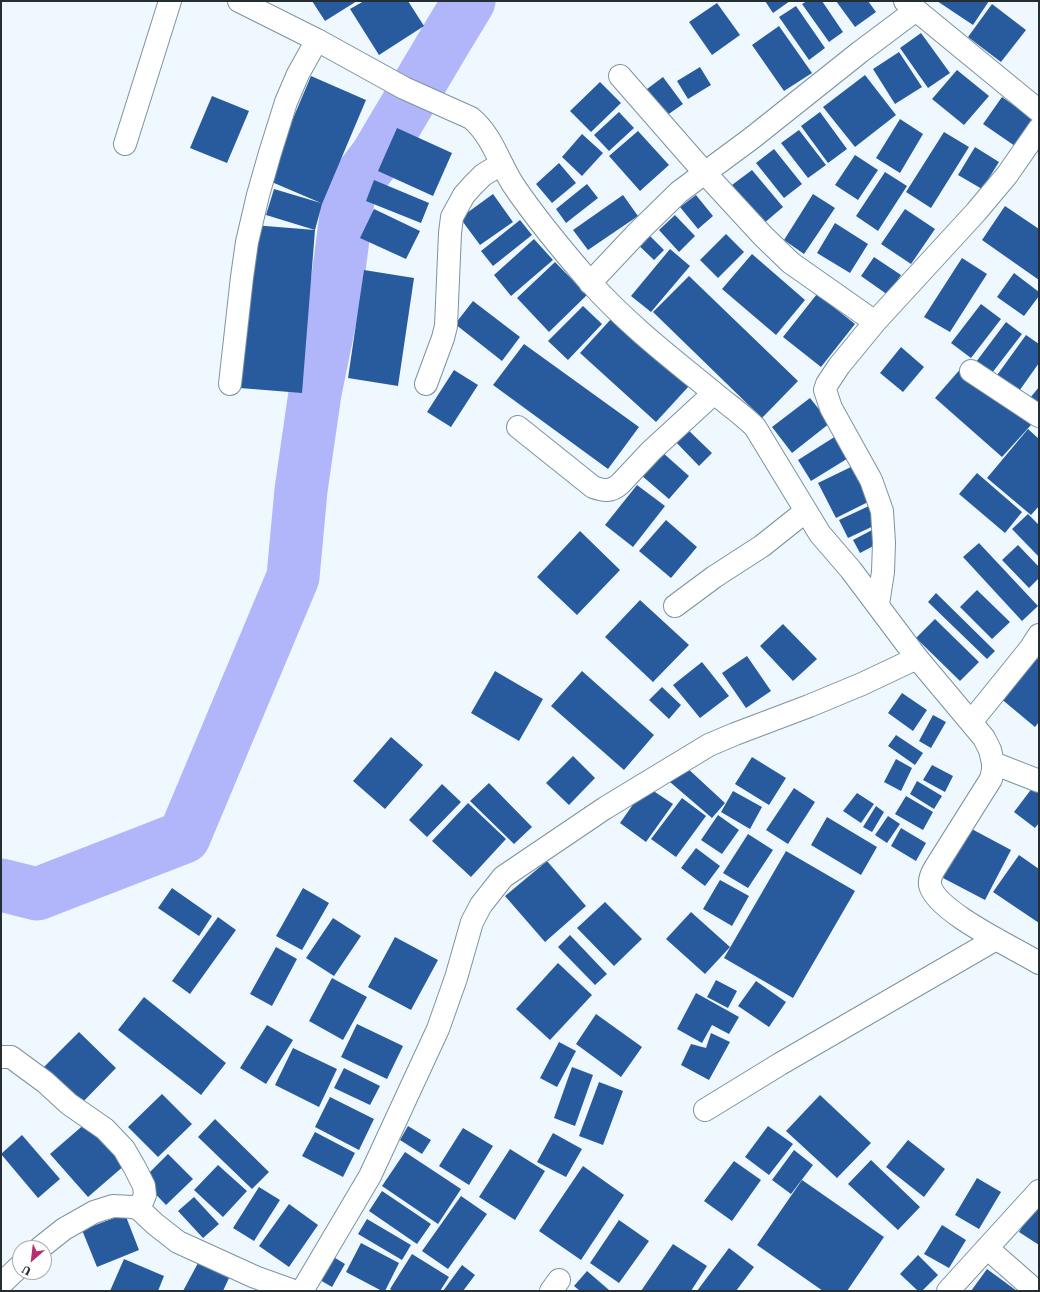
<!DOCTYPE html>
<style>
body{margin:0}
#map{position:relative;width:1040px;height:1292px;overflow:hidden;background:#eff8fe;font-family:"Roboto Serif",serif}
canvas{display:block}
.frame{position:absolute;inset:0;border:2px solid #252e33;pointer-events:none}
.north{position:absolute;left:12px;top:1240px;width:40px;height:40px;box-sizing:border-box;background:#fff;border:1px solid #a8abad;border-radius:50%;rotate:208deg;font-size:11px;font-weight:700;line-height:16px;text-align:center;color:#252e33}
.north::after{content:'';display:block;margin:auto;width:14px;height:18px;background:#b82f6e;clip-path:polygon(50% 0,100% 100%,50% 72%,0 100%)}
</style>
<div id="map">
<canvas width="1040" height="1292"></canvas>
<div class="frame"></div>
<div class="north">U</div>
</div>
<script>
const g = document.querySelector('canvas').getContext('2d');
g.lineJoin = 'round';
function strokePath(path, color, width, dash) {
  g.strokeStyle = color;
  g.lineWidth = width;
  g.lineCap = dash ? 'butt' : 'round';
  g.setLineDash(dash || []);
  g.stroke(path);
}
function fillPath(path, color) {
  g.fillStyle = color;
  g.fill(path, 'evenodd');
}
const river = new Path2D(`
 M 1,885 L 37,894 L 184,837 L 293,577 L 301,490 L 315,393 L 337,285 L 349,192 L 376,157 L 446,39 L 469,1`);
const building = new Path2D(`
 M 312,1 L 357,1 L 325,21 Z
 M 364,1 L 408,1 L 424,26 L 379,55 L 350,9 Z
 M 765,1 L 790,1 L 773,13 Z
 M 807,1 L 822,1 L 843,32 L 829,42 L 802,4 Z
 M 836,1 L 868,1 L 876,12 L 855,27 Z
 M 937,1 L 989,1 L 973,25 Z
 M 717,3 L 740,35 L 712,55 L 689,22 Z
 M 992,4 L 1026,30 L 1001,62 L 968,37 Z
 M 796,6 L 825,48 L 809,60 L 779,17 Z
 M 779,26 L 812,73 L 784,91 L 752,45 Z
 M 921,33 L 950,73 L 928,88 L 900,48 Z
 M 899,52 L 922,87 L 895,104 L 873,69 Z
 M 700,67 L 711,85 L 688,99 L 677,81 Z
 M 957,70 L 989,96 L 964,125 L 932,99 Z
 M 865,75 L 896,115 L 855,147 L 823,107 Z
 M 311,76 L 366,100 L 322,204 L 315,230 L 266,215 L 274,189 L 321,203 L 267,180 Z
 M 663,77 L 683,104 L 663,118 L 643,92 Z
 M 600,82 L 621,103 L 591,132 L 570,111 Z
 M 212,96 L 249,111 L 227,163 L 190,148 Z
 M 1002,97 L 1033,119 L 1015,146 L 983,124 Z
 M 619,112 L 634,128 L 609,151 L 594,135 Z
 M 820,112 L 847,149 L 828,163 L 801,126 Z
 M 900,119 L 923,134 L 900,173 L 876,158 Z
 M 397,128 L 452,153 L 433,196 L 378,171 Z
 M 799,130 L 826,165 L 808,178 L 781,143 Z
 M 638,131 L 669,165 L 640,191 L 609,156 Z
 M 944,132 L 969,147 L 931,208 L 906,192 Z
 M 582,134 L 603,153 L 582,176 L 562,157 Z
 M 975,147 L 999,162 L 982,189 L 958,175 Z
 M 774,149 L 802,184 L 784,198 L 756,163 Z
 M 855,155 L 878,170 L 858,200 L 835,185 Z
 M 559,163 L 576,183 L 552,203 L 536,184 Z
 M 752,170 L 783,207 L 763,224 L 732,185 Z
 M 885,172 L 907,186 L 878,231 L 856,216 Z
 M 374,180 L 429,203 L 421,223 L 366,201 Z
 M 587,184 L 598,198 L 566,223 L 556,209 Z
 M 493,194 L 513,222 L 480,245 L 460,218 Z
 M 813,194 L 835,208 L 804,254 L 784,240 Z
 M 623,195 L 638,216 L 588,250 L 573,230 Z
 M 696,195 L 713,216 L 698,229 L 680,207 Z
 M 1005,206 L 1039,229 L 1039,280 L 982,240 Z
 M 374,209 L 420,231 L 406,259 L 360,238 Z
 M 905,209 L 935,229 L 911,264 L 881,244 Z
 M 675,215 L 695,236 L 679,252 L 659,230 Z
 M 520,220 L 532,235 L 493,266 L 481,251 Z
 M 835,223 L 868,244 L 850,273 L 817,253 Z
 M 253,225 L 315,230 L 302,393 L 240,388 Z
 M 643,229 L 664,250 L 654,260 L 633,240 Z
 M 726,234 L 744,252 L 718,278 L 700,260 Z
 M 534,239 L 553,260 L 511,296 L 494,275 Z
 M 670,249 L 690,266 L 651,312 L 631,296 Z
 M 752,254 L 805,300 L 776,335 L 722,289 Z
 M 874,257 L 901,275 L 888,295 L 861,276 Z
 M 962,258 L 987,274 L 950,332 L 924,317 Z
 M 555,262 L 587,295 L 549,332 L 517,298 Z
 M 364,270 L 414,278 L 398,386 L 348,378 Z
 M 1014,273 L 1039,292 L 1039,296 L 1024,316 L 997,297 Z
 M 689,276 L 798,381 L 762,418 L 653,312 Z
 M 817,294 L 855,324 L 821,367 L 783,337 Z
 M 473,301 L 520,337 L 502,361 L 455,324 Z
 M 981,304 L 1001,319 L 971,358 L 951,343 Z
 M 583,306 L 602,324 L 568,360 L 548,341 Z
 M 612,318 L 689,386 L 656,422 L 580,353 Z
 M 1006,322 L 1022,334 L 992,373 L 976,362 Z
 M 1026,335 L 1039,344 L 1039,363 L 1017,394 L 995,378 Z
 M 524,344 L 639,427 L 608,469 L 493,385 Z
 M 901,347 L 924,367 L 903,392 L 880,373 Z
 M 963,366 L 1031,425 L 1002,457 L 935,398 Z
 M 454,370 L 478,385 L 451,427 L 427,412 Z
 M 1039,387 L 1039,405 L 1030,398 Z
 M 810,398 L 830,423 L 792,453 L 772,427 Z
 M 683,425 L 712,453 L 699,466 L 671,437 Z
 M 1028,429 L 1039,439 L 1039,506 L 1031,515 L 987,478 Z
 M 836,436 L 850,457 L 811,481 L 798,460 Z
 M 662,452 L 689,476 L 669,499 L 641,475 Z
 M 855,465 L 872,500 L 836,518 L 818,483 Z
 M 977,473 L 1022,512 L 1005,533 L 959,494 Z
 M 637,485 L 665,506 L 633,547 L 605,525 Z
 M 871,505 L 880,523 L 848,538 L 839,520 Z
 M 1028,514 L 1039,525 L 1039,557 L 1012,529 Z
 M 666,520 L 697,547 L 671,578 L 639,551 Z
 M 874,529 L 881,542 L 860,553 L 853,540 Z
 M 580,531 L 620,570 L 577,615 L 537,577 Z
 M 979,543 L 1038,606 L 1022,621 L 963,557 Z
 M 1018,545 L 1039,567 L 1039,578 L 1029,588 L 1002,560 Z
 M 977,590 L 1010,622 L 992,639 L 960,607 Z
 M 936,593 L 995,651 L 987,659 L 928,602 Z
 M 640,600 L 689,645 L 653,682 L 605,637 Z
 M 935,619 L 979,662 L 960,681 L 916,638 Z
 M 783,624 L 817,659 L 793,681 L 760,646 Z
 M 747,656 L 771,691 L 746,708 L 722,673 Z
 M 1034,656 L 1039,660 L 1039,722 L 1035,727 L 999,697 Z
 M 702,662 L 729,696 L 700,718 L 673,685 Z
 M 495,671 L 543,699 L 519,741 L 471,713 Z
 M 582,671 L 654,735 L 624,770 L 551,706 Z
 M 662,687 L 681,705 L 669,719 L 649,700 Z
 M 902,693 L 927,710 L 913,731 L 888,713 Z
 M 933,715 L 946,722 L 931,748 L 919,741 Z
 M 896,735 L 923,753 L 915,765 L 888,746 Z
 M 391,737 L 423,765 L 385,809 L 353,781 Z
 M 573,756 L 595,778 L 569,805 L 546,783 Z
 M 752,757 L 786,778 L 769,805 L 735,784 Z
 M 896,759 L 912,768 L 901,791 L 884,782 Z
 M 932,765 L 953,776 L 945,792 L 923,780 Z
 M 685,766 L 725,803 L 712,818 L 670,782 Z
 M 917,781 L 942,796 L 934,809 L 910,794 Z
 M 489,783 L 532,827 L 514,844 L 470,801 Z
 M 1036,783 L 1039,786 L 1039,823 L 1035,828 L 1014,812 Z
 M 442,784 L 461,802 L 427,837 L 409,820 Z
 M 646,786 L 673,804 L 646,842 L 620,823 Z
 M 794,788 L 815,802 L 788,844 L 766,830 Z
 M 733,791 L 762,807 L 750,829 L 721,812 Z
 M 857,793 L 874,804 L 861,823 L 843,811 Z
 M 906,796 L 933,812 L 923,830 L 895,814 Z
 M 682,798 L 706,816 L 676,857 L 651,839 Z
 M 468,803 L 506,839 L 471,877 L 432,841 Z
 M 876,806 L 884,812 L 872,832 L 863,827 Z
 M 718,815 L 739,830 L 722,854 L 701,840 Z
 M 888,816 L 900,824 L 887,843 L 875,835 Z
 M 827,817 L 877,847 L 861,875 L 811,845 Z
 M 968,827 L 1011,850 L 985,900 L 943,878 Z
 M 901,828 L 926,843 L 916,861 L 891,846 Z
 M 748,834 L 773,850 L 748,888 L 723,873 Z
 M 696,848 L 720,866 L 705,886 L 681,868 Z
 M 786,851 L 855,891 L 793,998 L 724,958 Z
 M 1019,855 L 1039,869 L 1039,923 L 993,892 Z
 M 547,861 L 586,906 L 545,942 L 505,896 Z
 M 720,880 L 749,896 L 732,926 L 703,909 Z
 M 172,888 L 212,916 L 199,936 L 158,908 Z
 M 303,888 L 329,903 L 302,950 L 276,936 Z
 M 605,902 L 642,939 L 614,966 L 577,928 Z
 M 691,912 L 730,947 L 705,974 L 666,939 Z
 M 218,917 L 236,930 L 190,994 L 172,981 Z
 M 333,918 L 361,936 L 334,976 L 306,958 Z
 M 570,935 L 607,974 L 595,985 L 558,947 Z
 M 395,937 L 438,960 L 411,1010 L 368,987 Z
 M 276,947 L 297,959 L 272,1006 L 250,994 Z
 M 558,963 L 592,995 L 550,1040 L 516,1009 Z
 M 332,978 L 367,997 L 343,1040 L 309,1021 Z
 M 716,980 L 737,991 L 728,1008 L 707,997 Z
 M 756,981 L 786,1002 L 769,1027 L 738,1006 Z
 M 696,993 L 739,1017 L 729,1034 L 712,1025 L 702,1043 L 677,1029 Z
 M 144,997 L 226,1063 L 201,1095 L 118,1030 Z
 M 596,1014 L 642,1047 L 621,1077 L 576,1044 Z
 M 357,1024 L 403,1046 L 387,1079 L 341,1057 Z
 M 267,1025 L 293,1040 L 266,1084 L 240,1068 Z
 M 79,1032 L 116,1068 L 77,1108 L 39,1072 Z
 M 711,1033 L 730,1042 L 709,1080 L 681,1065 L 691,1044 L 706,1048 Z
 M 559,1042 L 576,1051 L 557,1087 L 540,1078 Z
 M 293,1048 L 337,1069 L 319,1107 L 275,1085 Z
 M 572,1067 L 593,1075 L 575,1126 L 554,1118 Z
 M 344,1068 L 380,1086 L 370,1105 L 334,1088 Z
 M 599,1082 L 623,1091 L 603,1145 L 579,1136 Z
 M 162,1094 L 192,1124 L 158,1157 L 128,1127 Z
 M 820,1095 L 871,1143 L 837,1178 L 786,1131 Z
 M 330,1097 L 374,1119 L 359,1150 L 315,1127 Z
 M 215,1119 L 269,1172 L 252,1189 L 198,1137 Z
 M 87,1122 L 125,1165 L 88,1197 L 50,1154 Z
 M 408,1126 L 431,1140 L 422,1154 L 400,1140 Z
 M 768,1126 L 793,1144 L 769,1175 L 745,1157 Z
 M 463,1128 L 493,1146 L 469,1185 L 439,1166 Z
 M 315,1132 L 355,1153 L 343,1177 L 302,1156 Z
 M 553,1133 L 582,1149 L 566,1177 L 537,1162 Z
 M 22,1135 L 60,1179 L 38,1198 L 1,1154 Z
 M 908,1140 L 945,1169 L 924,1197 L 886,1167 Z
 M 510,1149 L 545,1171 L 515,1220 L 479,1197 Z
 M 794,1150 L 813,1165 L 791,1194 L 772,1180 Z
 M 405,1152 L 461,1189 L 438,1224 L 382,1186 Z
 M 168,1154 L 193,1179 L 166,1205 L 142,1180 Z
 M 871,1160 L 920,1207 L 898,1230 L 848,1184 Z
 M 734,1161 L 761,1180 L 732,1221 L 704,1201 Z
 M 218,1165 L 247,1191 L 223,1217 L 194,1190 Z
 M 583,1166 L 624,1195 L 581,1260 L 539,1231 Z
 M 977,1178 L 1001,1192 L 979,1229 L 955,1215 Z
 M 802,1180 L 884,1237 L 847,1291 L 823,1291 L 757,1245 Z
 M 259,1187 L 280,1200 L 254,1241 L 233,1228 Z
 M 382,1191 L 431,1224 L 417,1244 L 369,1211 Z
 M 461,1196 L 487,1214 L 448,1269 L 422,1251 Z
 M 194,1197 L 219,1224 L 203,1238 L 178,1211 Z
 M 1039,1199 L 1039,1245 L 1019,1232 Z
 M 289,1204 L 318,1225 L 289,1267 L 259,1246 Z
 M 125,1214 L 139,1250 L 97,1267 L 82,1230 Z
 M 367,1219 L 411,1245 L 402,1260 L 358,1234 Z
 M 619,1220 L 649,1241 L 619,1283 L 590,1263 Z
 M 942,1225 L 966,1240 L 949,1268 L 924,1254 Z
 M 361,1243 L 399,1263 L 385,1291 L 382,1291 L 346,1272 Z
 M 673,1244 L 707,1266 L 691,1291 L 641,1291 Z
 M 729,1248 L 754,1267 L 736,1291 L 697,1291 Z
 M 327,1253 L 345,1264 L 332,1287 L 313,1276 Z
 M 412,1254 L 449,1277 L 440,1291 L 393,1291 L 390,1289 Z
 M 918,1255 L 938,1275 L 922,1291 L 918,1291 L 900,1274 Z
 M 124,1259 L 164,1276 L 158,1291 L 110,1291 Z
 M 198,1263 L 229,1278 L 223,1291 L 183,1291 Z
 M 462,1265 L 475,1275 L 463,1291 L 443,1291 Z
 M 987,1269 L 1017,1291 L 971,1291 Z
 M 587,1271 L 609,1290 L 608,1291 L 580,1291 L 574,1286 Z`);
const minor = new Path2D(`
 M 239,1 L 317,40 L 404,88 L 471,118 C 492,135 500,165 514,186 C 537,220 563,251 589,281 C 626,323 670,357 713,392 C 727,404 742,414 755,427 L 820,534 L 851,570 L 917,658 L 984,738 L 990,750 L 993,763 L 993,770 L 991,779 L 935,868 C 932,873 929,879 930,885 C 936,912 1015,948 1039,963
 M 905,1 L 1039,111
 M 620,76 L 704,172 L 763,236 L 791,263 L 875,322
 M 125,144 L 170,1
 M 590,283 L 638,232 L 679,192 L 752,138 L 860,52 L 916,10
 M 971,371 L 1039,416
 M 230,384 L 242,277 L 247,242 L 258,195 L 270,153 L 286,102 L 298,74 L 317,40
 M 426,384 L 443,338 L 446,326 L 450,233 L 452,217 L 464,195 L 473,185 L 483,175 L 501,164
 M 518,427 L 593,487 C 604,491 611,492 620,484 L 651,451 L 714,393
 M 878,604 L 883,572 L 884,543 L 882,511 L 871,480 L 831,408 L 825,390 L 827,384 L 839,366 L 875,322 L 976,212 L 1007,175 L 1039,129
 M 675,606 L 714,577 L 762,546 L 806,511
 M 971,722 L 1030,649 L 1039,635
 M 993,763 L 1039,781
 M 1,1057 L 11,1057 L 45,1082 L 69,1104 L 105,1129 L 124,1149 L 135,1168 L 144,1186 L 145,1195 L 139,1209
 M 705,1110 L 780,1064 L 996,939
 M 40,1248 L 64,1229 L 94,1212 L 113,1206 L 133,1207 L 139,1209 L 155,1224 L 178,1242 L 255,1277 L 294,1291
 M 987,1248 L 1036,1291
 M 1,1284 L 20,1266
 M 302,1291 L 370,1176 L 438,1029 L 456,978 L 472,922 L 481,905 L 503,877 L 605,808 L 709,745 L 735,734 L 809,706 L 862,684 L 917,658
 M 551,1291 L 559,1280
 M 948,1291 L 1039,1191`);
strokePath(river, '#b1b5f9', 53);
fillPath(building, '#285b9e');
strokePath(minor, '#7d939f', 24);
strokePath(minor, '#fff', 22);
</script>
